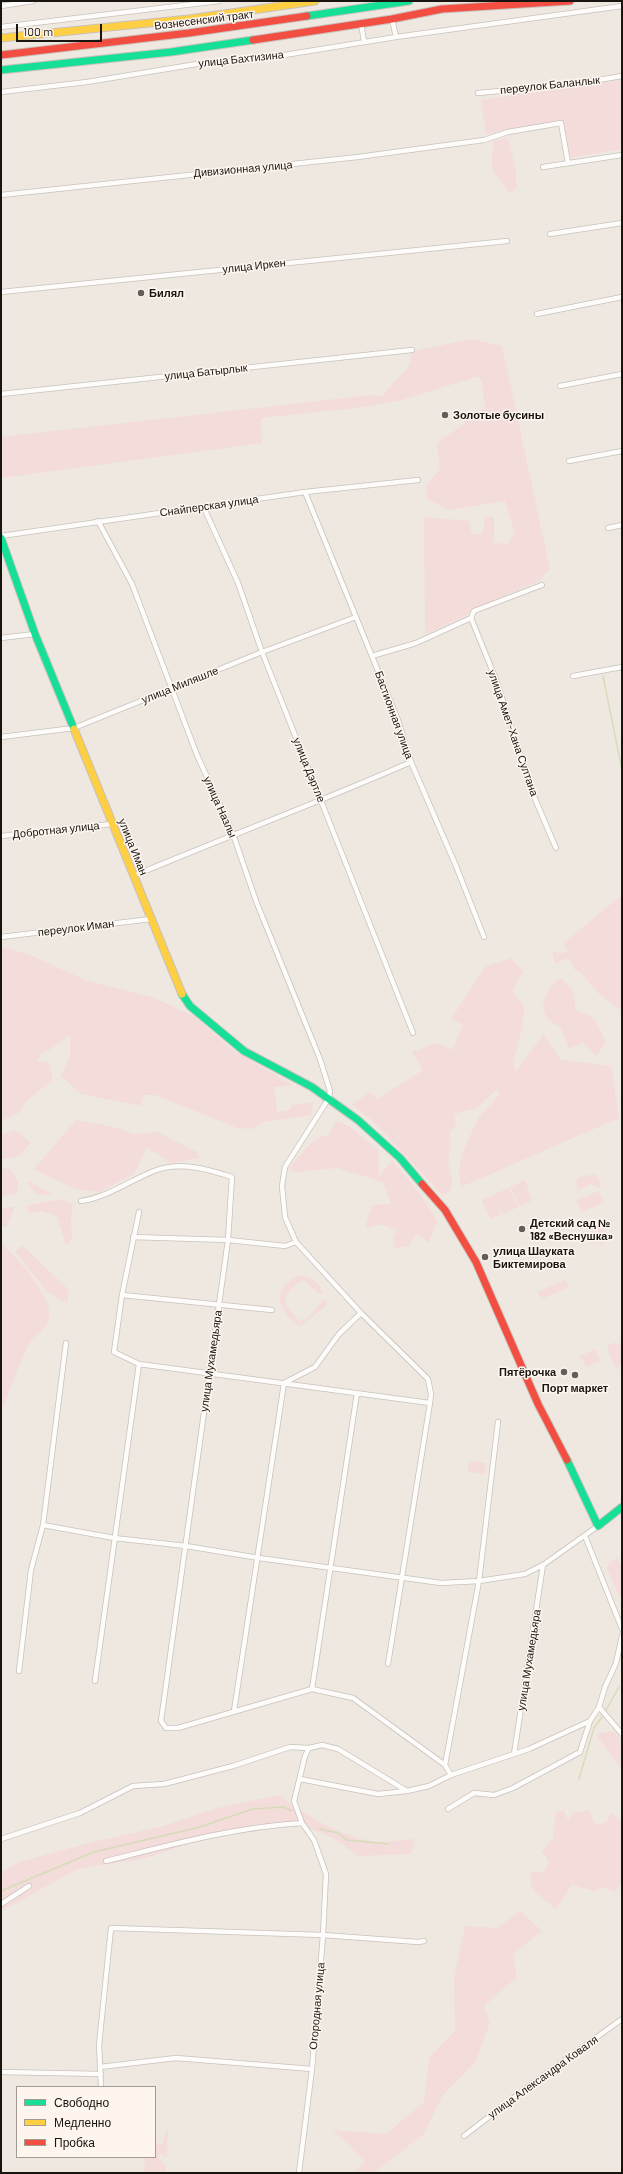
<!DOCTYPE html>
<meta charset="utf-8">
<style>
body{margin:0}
#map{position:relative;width:623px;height:2174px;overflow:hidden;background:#efe8e1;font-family:Barlow,sans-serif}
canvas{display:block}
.frame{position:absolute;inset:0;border:2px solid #181410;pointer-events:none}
.legend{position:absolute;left:16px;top:2086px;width:140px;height:72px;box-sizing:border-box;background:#fef6ee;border:1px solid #a29c95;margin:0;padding:5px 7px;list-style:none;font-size:12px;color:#181410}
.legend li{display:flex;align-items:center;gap:8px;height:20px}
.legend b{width:20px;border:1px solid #a29c95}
.scale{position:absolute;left:16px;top:24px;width:86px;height:18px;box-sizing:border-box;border:2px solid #181410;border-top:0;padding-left:5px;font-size:12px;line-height:14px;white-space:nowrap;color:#181410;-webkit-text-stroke:3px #fef6ee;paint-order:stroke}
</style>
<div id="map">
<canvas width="623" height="2174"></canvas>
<div class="frame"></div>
<ul class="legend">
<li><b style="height:5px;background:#16e098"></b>Свободно</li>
<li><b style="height:5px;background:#ffcf43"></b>Медленно</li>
<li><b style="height:5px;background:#f24e42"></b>Пробка</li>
</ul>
<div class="scale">100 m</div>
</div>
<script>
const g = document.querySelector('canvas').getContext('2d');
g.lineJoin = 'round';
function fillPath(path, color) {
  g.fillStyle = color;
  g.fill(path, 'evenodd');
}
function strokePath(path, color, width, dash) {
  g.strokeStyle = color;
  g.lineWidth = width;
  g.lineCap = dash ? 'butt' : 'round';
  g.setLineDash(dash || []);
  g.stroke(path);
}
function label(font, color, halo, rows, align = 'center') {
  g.font = font + ' Barlow,sans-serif';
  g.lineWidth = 3;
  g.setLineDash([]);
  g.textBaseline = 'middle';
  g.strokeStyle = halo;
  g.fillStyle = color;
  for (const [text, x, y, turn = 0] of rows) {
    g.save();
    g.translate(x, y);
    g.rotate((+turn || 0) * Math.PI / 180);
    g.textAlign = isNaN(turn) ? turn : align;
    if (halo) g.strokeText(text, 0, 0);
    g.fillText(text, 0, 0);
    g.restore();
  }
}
const green = new Path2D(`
 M 622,80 L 622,149 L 569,158 L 563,121 L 486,134 L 481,100 Z
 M 508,138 L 515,166 L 517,187 L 510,194 C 492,170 488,171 494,141 Z
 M 469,339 L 502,346 L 550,569 L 539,581 L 472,610 L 466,616 L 425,634 L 424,517 L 469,521 L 472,535 L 482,533 L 485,517 L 494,517 L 494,543 L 508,544 L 515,533 L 505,501 L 449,510 L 427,499 L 426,486 L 440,469 L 437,443 L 464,424 L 464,418 L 485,408 L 482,383 L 479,376 L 402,400 L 364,407 L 261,418 L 262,443 L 1,478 L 1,437 L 371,395 L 382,396 L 409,366 L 412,352 Z
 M 622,897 L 622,1011 L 597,992 L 581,973 L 574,969 L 571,962 L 567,959 L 555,963 L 552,951 L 559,953 L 568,952 L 564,943 L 618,898 Z
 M 1,947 L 33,956 L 85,980 L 154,998 L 194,1016 L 231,1049 L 293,1085 L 274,1087 L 277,1112 L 289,1110 L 292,1105 L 313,1102 L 311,1115 L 264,1122 L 251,1129 L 237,1128 L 155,1095 L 144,1095 L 141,1106 L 81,1094 L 61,1076 L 70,1056 L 70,1035 L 51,1049 L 42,1052 L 37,1061 L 49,1062 L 53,1080 L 26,1101 L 20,1112 L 1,1121 Z
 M 511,958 L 523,971 L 512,991 L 525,1008 L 522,1029 L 513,1062 L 516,1071 L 544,1034 L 561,1060 L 611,1066 L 619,1118 L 461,1187 L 459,1171 L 463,1151 L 479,1117 L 499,1095 L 497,1089 L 477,1108 L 454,1114 L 456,1124 L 449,1135 L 451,1144 L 448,1162 L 452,1181 L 451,1190 L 443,1196 L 373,1121 L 352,1105 L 369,1092 L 378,1099 L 423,1070 L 412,1052 L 437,1043 L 452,1050 L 463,1025 L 451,1019 L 485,967 Z
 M 561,978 L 573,991 L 576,1010 L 594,1018 L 606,1042 L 596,1056 L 582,1042 L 569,1049 C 567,1043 565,1035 561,1029 C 558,1025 552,1023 549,1020 C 536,1006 548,986 561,978 Z
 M 76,1120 L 118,1128 L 133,1134 L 157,1132 L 197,1152 L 200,1158 L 171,1163 L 147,1147 L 134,1174 L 99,1192 L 75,1189 L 34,1169 Z
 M 336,1121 L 349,1126 L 379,1151 L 379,1177 L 392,1160 C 409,1180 424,1198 437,1221 L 429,1243 L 419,1235 L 414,1237 L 408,1246 L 395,1249 L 393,1240 L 396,1230 L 380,1224 L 365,1228 L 372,1205 L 391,1204 L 383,1182 L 337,1168 L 295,1172 L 289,1170 L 292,1164 L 316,1138 L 329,1135 Z
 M 15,1130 L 31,1143 L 19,1156 L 3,1159 L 1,1157 L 1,1135 Z
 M 1,1167 L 11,1170 L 18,1182 L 17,1194 L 1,1196 Z
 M 596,1174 L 601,1185 L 600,1188 L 591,1184 L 578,1190 L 576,1181 L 579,1177 Z
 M 525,1180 L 532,1200 L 519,1207 L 510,1187 Z
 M 29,1181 L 52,1194 L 37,1195 L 27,1183 Z
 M 509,1188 L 518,1207 L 503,1214 L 496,1198 L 501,1214 L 491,1219 L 481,1200 Z
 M 599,1191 L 604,1202 L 582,1212 L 576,1200 Z
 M 61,1199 L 72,1204 L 71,1224 L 72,1238 L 66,1246 L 57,1216 L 42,1211 L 28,1213 L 27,1206 C 38,1202 49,1202 61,1199 Z
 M 15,1207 L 6,1228 L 1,1225 L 1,1208 Z
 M 603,1221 L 604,1230 L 609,1234 L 604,1238 L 604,1243 L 600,1245 L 596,1237 Z
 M 1,1242 C 15,1256 54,1297 49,1318 C 47,1330 35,1334 29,1344 C 18,1365 10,1390 1,1412 Z
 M 22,1245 L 69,1290 L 67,1303 L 48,1293 L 15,1252 Z
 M 300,1275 C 311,1276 321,1284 323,1294 L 318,1293 L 304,1280 L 297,1283 L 286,1295 L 286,1305 L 299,1321 L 309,1317 L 324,1299 L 327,1302 L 325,1307 L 299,1327 C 277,1309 270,1289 300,1275 Z
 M 565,1280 L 569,1287 L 542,1299 L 537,1292 Z
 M 615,1342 L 616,1345 L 622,1343 L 622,1365 L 616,1369 L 607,1349 L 609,1345 Z
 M 596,1349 L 600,1361 L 587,1367 L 579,1356 Z
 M 469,1461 L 486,1463 L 485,1474 L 468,1472 Z
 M 617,1557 L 622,1566 L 622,1601 L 606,1567 Z
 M 613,1731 L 622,1741 L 622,1765 L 619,1767 L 596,1734 Z
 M 280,1795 C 306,1816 339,1835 371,1841 C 385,1843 401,1840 415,1839 L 411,1854 L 358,1856 L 335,1839 L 293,1821 L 206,1838 L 146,1858 L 78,1869 L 1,1911 L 1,1872 L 19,1862 L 93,1842 L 163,1826 L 217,1808 Z
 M 563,1810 L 568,1820 L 573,1813 L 589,1810 L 595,1825 L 607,1822 L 611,1812 L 619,1820 L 622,1819 L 622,1883 L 614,1892 L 604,1887 L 594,1891 L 572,1885 L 556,1909 C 540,1897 528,1892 531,1871 L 542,1873 L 549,1863 L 542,1851 L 553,1838 L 556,1813 Z
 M 520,1911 L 542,1931 L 513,1954 L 517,1977 L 484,2006 L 490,2022 L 476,2061 L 442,2096 L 424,2134 L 373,2173 L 354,2173 L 365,2161 L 333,2130 L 386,2134 L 424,2102 L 429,2058 L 455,2031 L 454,1978 L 465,1926 L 497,1928 Z
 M 168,2126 L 167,2157 L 160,2154 L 159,2159 L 166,2166 L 166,2173 L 144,2173 L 145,2157 L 155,2157 L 155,2142 L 162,2145 Z`);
const stream = new Path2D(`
 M 603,676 L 622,770
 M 606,1710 L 619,1687
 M 579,1779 L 594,1728 L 602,1717
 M 320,1829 L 338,1833 L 347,1840 L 388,1844
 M 1,1891 L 94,1852 L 200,1827 L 253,1809 L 283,1807 L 292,1811`);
const street = new Path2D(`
 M 1,6 L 33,1
 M 392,19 L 396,37
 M 361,23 L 364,42
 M 1,27 L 219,1
 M 1,92 L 87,82 L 197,64 L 272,57 L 396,37 L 622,6
 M 478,93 L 574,84 L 622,76
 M 543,167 L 622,155
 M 1,195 L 358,157 L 484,140 L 508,132 L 561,123 L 568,163
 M 550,234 L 622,223
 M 1,292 L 507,241
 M 537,314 L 622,297
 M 560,386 L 622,374
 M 1,394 L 412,350
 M 569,461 L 622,451
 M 305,492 L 398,720 L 411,762 L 456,866 L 484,937
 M 204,508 L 238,583 L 262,652 L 413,1033
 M 98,521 L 132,584 L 197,755 L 233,834 L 256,901 L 320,1059 L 330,1091 L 329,1098 L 285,1167 L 282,1186 L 285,1217 L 296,1242 L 361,1313 L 428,1379 L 431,1394 L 430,1403 L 388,1664
 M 608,528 L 622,525
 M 1,536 L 305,492 L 418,480
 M 471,618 L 495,677 L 535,799 L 556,848
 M 1,638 L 35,634
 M 372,656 L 416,643 L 471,618 L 474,611 L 542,585
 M 573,676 L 622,667
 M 1,737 L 74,728 L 262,652 L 356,617
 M 1,836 L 112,824
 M 133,876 C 226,837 320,802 411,762
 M 1,937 L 151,919
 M 81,1201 C 108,1197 129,1181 154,1171 C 180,1161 207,1169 232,1177 L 228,1240 L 161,1721 L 166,1728 L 178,1728 L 312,1689
 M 139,1212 L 122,1295 L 114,1352 L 139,1364 L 430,1403
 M 133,1237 L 228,1240 L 285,1246 L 296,1242
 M 122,1295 L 272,1310
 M 357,1393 L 312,1689 L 353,1698 L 445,1765 L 451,1775
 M 43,1525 L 114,1538 L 186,1546 L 259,1558 L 441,1583 L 479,1581 L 525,1574 L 543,1565 L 598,1526
 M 585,1536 L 622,1629
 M 19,1671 L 31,1570 L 43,1525 L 66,1343
 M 95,1681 L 139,1364
 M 599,1707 L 622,1734
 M 234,1711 L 284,1383 L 315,1367 L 339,1334 L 361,1313
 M 514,1754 L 543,1565
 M 445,1765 L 479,1581 L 498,1422
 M 300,1779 L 378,1794 L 407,1791
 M 448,1809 L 474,1793 L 494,1795 L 513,1788 L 580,1752 L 590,1721 L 599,1707 L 605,1687 L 616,1663 L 622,1636
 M 1,1839 L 80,1813 L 133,1786 L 164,1784 L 233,1766 L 290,1747 L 309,1748 L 322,1745 L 338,1749 L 407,1791 L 429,1786 L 451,1775 L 529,1749 L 590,1721
 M 106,1861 C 170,1845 235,1827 302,1823
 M 1,1904 L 29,1886
 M 100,2067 L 176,2058 L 312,2069
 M 1,2072 L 101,2074
 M 101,2087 L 99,2045 L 111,1928 L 323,1935 L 418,1942 L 424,1941
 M 464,2136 L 529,2086 L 622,2019
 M 299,2173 L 312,2069 L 323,1935 L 326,1874 L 314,1840 L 302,1823 L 294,1801 L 305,1756 L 309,1748`);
const fast = new Path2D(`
 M 307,16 L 409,1
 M 1,70 L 171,52 L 253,40
 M 1,538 L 35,634 L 74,729
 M 182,994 L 190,1006 L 244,1051 L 312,1087 L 358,1120 L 400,1158 L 422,1184
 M 567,1460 L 598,1526 L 622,1507`);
const slow = new Path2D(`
 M 1,38 L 189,19 L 315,1
 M 74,729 L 182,994`);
const jam = new Path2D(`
 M 253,40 L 392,19 L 442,9 L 570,1
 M 1,55 L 189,33 L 307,16
 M 422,1184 L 445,1210 L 476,1262 L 538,1404 L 567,1460`);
const markers = [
 [141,293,4,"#635e59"],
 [445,415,4,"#635e59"],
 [522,1229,4,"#635e59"],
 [485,1257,4,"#635e59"],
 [564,1372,4,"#635e59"],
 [575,1375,4,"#635e59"]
];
const streetNames = [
 ["Вознесенский тракт",204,20,-7],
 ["улица Бахтизина",241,59,-6],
 ["переулок Баланлык",550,85,-6],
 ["Дивизионная улица",243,169,-5],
 ["улица Иркен",254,266,-6],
 ["улица Батырлык",206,372,-6],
 ["Снайперская улица",209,506,-8],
 ["улица Миляшле",180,685,-22],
 ["Бастионная улица",394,715,70],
 ["улица Амет-Хана Султана",513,733,71],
 ["улица Дэртле",309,770,68],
 ["улица Назлы",220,807,66],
 ["Добротная улица",56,830,-6],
 ["улица Иман",133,847,68],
 ["переулок Иман",76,928,-7],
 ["улица Мухамедьяра",211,1361,-82],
 ["улица Мухамедьяра",529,1660,-81],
 ["Огородная улица",317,2006,-85],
 ["улица Александра Коваля",543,2077,-36]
];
const poiNames = [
 ["Билял",149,293],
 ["Золотые бусины",453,415],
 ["Детский сад №",530,1223],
 ["182 «Веснушка»",530,1236],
 ["улица Шауката",493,1251],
 ["Биктемирова",493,1264],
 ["Пятёрочка",556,1372,"right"],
 ["Порт маркет",575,1388,"center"]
];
fillPath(green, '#f3dcda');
strokePath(stream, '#d7dcb8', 1.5);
strokePath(street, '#c7c2bc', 6);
strokePath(fast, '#c7c2bc', 9);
strokePath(slow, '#c7c2bc', 9);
strokePath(jam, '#c7c2bc', 9);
strokePath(street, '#fdfcfa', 4.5);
strokePath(fast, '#16e098', 7);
strokePath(slow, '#ffcf43', 7);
strokePath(jam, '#f24e42', 7);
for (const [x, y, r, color] of markers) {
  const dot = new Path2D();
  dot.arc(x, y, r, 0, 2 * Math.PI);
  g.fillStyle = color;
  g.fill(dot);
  strokePath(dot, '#fef6ee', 1.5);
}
label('11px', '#181410', '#fef6ee', streetNames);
label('bold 11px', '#181410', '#fef6ee', poiNames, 'left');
</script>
